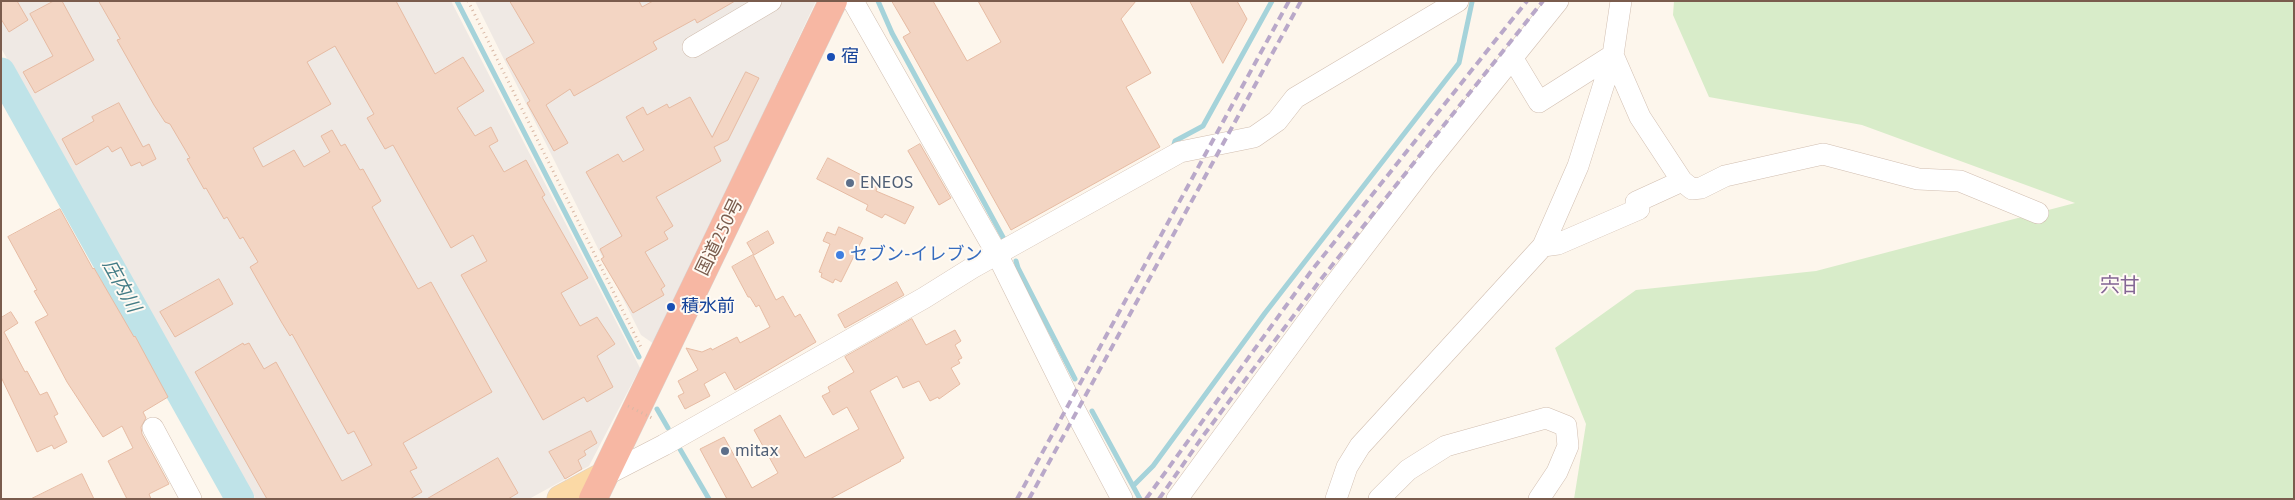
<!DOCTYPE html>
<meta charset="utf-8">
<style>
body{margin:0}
#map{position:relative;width:2295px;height:500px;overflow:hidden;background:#fdf6ec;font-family:"PT Sans",sans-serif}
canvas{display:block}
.frame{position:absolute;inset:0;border:2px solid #7a5c4d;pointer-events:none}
</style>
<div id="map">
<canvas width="2295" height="500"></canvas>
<div class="frame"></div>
</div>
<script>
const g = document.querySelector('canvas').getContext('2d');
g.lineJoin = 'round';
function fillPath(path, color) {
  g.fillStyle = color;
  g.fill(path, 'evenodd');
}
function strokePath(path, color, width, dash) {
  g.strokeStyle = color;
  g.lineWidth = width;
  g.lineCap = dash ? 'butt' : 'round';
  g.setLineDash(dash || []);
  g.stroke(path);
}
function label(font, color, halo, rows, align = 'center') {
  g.font = font + ' "PT Sans","Noto Sans JP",sans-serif';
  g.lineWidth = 4;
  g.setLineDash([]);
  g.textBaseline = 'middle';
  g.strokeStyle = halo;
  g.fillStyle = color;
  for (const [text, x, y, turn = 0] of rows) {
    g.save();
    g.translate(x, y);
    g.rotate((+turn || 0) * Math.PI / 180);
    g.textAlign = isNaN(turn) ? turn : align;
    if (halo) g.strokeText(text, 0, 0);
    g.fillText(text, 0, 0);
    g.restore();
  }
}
const industrial = new Path2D(`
 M 1,1 L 451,1 L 640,368 L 589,466 L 529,499 L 256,499 L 1,48 Z
 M 475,1 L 816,1 L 654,344 L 641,335 Z`);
const green = new Path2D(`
 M 1674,1 L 2294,1 L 2294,499 L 1574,499 L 1586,424 L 1555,348 L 1636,290 L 1816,271 L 2075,203 L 1862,125 L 1709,97 L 1673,15 Z`);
const stream = new Path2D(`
 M 457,1 L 639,357
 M 878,1 L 892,33 L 1004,239
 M 1173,148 L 1175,141 L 1203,126 L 1272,1
 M 1016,261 L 1018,268 L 1075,379
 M 657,409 L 668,428
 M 1092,411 L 1140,499
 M 677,444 L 709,499
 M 1133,486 L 1153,466 L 1265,313 L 1459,63 L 1472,2`);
const river = new Path2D(`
 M 1,72 L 240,499`);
const building = new Path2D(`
 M 1,1 L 17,1 L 28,20 L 9,32 L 1,19 Z
 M 54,1 L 62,1 L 94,60 L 35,93 L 23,72 L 53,56 L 30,14 Z
 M 99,1 L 396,1 L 435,74 L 463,57 L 484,91 L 457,108 L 475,136 L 491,127 L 498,141 L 489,146 L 504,172 L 526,160 L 545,195 L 542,197 L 588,278 L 561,293 L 580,326 L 597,317 L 615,344 L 597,356 L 613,387 L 587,402 L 584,397 L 543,420 L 461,275 L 487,261 L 473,235 L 451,248 L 393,145 L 385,149 L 367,118 L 374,114 L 335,46 L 307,62 L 331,104 L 253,148 L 263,167 L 294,150 L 304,167 L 330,152 L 321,136 L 332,130 L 341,146 L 345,144 L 360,170 L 363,169 L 381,201 L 372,207 L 418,289 L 431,282 L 492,392 L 403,443 L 417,468 L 410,471 L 422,492 L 410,499 L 267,499 L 195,372 L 243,343 L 244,345 L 249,343 L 264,369 L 276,362 L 342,481 L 372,465 L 354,431 L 348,434 L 292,334 L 290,336 L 282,323 L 250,267 L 258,262 L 243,237 L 240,239 L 227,217 L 224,219 L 206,188 L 204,189 L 187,159 L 190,158 L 170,124 L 165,122 L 154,105 L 117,40 L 120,39 Z
 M 510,1 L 639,1 L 642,7 L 653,1 L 735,1 L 697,23 L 695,19 L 653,42 L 657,49 L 574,96 L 570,89 L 546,105 L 568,143 L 554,151 L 527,103 L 530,101 L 506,59 L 534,43 Z
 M 892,1 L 933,1 L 967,61 L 1001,42 L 978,1 L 1136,1 L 1121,19 L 1151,73 L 1126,87 L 1160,147 L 1011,230 L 903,37 L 910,33 Z
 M 1190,1 L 1237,1 L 1247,19 L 1223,63 Z
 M 746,72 L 759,78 L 728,140 L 714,147 L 721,161 L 656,197 L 673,226 L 664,232 L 668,239 L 645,252 L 665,286 L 661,289 L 664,295 L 633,313 L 601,259 L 604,257 L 600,249 L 622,236 L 586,172 L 618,154 L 623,162 L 644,150 L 626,117 L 643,107 L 647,115 L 667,104 L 669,108 L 690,97 L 712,137 Z
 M 119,103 L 143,147 L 149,144 L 156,159 L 142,166 L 140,162 L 131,166 L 121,147 L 112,152 L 108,146 L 76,165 L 62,139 L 94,121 L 92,117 Z
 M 920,144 L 951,198 L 939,205 L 908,151 Z
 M 828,158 L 879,184 L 876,191 L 914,207 L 905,224 L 885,214 L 882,218 L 866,210 L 868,205 L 817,179 Z
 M 60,209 L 93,269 L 94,268 L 134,337 L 135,336 L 168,397 L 143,412 L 146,418 L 141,427 L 142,434 L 169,484 L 149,494 L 151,499 L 127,499 L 108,461 L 133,448 L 122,426 L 103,437 L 67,382 L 35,322 L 48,315 L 34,291 L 37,290 L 8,237 Z
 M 839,227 L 863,238 L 841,282 L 835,279 L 833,283 L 821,277 L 822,273 L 819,272 L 830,244 L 823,241 L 827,232 L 835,235 Z
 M 768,231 L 774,243 L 754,255 L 747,243 Z
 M 753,255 L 776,300 L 783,296 L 795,317 L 800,314 L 816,342 L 735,390 L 725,372 L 704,384 L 710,396 L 685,409 L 678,396 L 684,393 L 678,381 L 698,370 L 686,348 L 702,352 L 711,348 L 712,350 L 737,337 L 740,343 L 770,327 L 759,305 L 756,307 L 750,297 L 748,297 L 732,267 Z
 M 219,279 L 233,304 L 175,337 L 160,312 Z
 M 897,282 L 904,295 L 845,328 L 838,315 Z
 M 11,312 L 18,323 L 4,332 L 25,372 L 27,371 L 40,395 L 47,392 L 58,414 L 54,416 L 67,442 L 54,449 L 52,445 L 37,452 L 1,377 L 1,318 Z
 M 912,319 L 926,345 L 955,330 L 961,341 L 955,345 L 962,358 L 958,360 L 960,363 L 951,368 L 960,384 L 939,399 L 938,397 L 930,401 L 919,381 L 903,388 L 897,376 L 870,391 L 904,458 L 900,460 L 901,461 L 830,499 L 727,499 L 700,449 L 724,437 L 752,488 L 778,473 L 754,430 L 777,417 L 780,415 L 805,458 L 859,429 L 847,407 L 833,415 L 822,396 L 830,392 L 828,387 L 854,372 L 845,357 Z
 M 591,431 L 597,443 L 584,451 L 586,455 L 578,460 L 582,469 L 565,479 L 549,452 Z
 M 498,458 L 518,493 L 508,499 L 427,499 Z
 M 82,474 L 94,499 L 31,499 Z`);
const path = new Path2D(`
 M 468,1 L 642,349`);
const minor = new Path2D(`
 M 853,1 L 997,254 L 1070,401 L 1122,499
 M 693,47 L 771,1
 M 1513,59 L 1539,102 L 1613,55 L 1640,117 L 1682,181 L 1692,189 L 1701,188 L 1725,176 L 1823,154 L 1918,179 L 1960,181 L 2038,213
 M 1543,246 L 1558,244 L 1639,209 L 1636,202 L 1682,181
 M 153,428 L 191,499
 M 602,477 L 664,445 L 924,298 L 972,268 L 1180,152 L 1254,137 L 1277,121 L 1295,98 L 1458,1
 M 1177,499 L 1329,292 L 1426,165 L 1558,1
 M 1336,499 L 1347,467 L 1360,446 L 1543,246 L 1578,166 L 1613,55 L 1621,1
 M 1379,499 L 1408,470 L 1446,446 L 1546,418 L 1566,426 L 1568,446 L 1557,472 L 1539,499`);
const major = new Path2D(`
 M 561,499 L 602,477`);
const highway = new Path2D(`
 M 593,499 L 833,1`);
const rail = new Path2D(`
 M 1017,499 L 1289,1
 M 1029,499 L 1301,1
 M 1146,499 L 1312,270 L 1527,1
 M 1159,499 L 1203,436 L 1322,278 L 1543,1`);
const pathBridge = new Path2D(`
 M 628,406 L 654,419`);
const markers = [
 [831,57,5,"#1a4fb4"],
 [850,183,5,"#5c6f8a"],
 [840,255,5,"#3f7fe0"],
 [671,307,5,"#1a4fb4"],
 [725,451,5,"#5c6f8a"]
];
const transitNames = [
 ["宿",841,57],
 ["積水前",681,307]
];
const serviceNames = [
 ["ENEOS",860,183],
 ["mitax",735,451]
];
const streetNames = [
 ["国道250号",720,237,-64]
];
const shopNames = [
 ["セブン-イレブン",850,255]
];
const waterNames = [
 ["庄内川",121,286,61]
];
const quarterNames = [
 ["宍甘",2120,286]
];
fillPath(industrial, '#efe9e4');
fillPath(green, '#d8ecc9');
strokePath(stream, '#a5d3da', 5);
strokePath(river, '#bfe3e8', 29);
fillPath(building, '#f3d5c3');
strokePath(building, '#e6bba3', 1);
strokePath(minor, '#d1beb0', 22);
strokePath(major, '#dad1cd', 29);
strokePath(highway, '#dad1cd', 29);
strokePath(path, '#d9b8a5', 3, [1, 4]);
strokePath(minor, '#fff', 21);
strokePath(major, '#fbd9a5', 28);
strokePath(highway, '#f7b7a3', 28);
strokePath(rail, '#b9a8c9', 4, [8, 5]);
strokePath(pathBridge, '#d9b8a5', 3, [1, 4]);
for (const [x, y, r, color] of markers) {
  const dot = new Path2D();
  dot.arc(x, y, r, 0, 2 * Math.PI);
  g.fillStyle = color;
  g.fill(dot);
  strokePath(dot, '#fffaf3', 2);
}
label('18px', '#164399', '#fffaf3', transitNames, 'left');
label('18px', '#4e5e75', '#fffaf3', serviceNames, 'left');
label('18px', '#7a5c4d', '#fffaf3', streetNames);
label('18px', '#366cbe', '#fffaf3', shopNames, 'left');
label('italic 19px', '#437c86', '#fffaf3', waterNames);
label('20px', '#846695', '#fffaf3', quarterNames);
</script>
